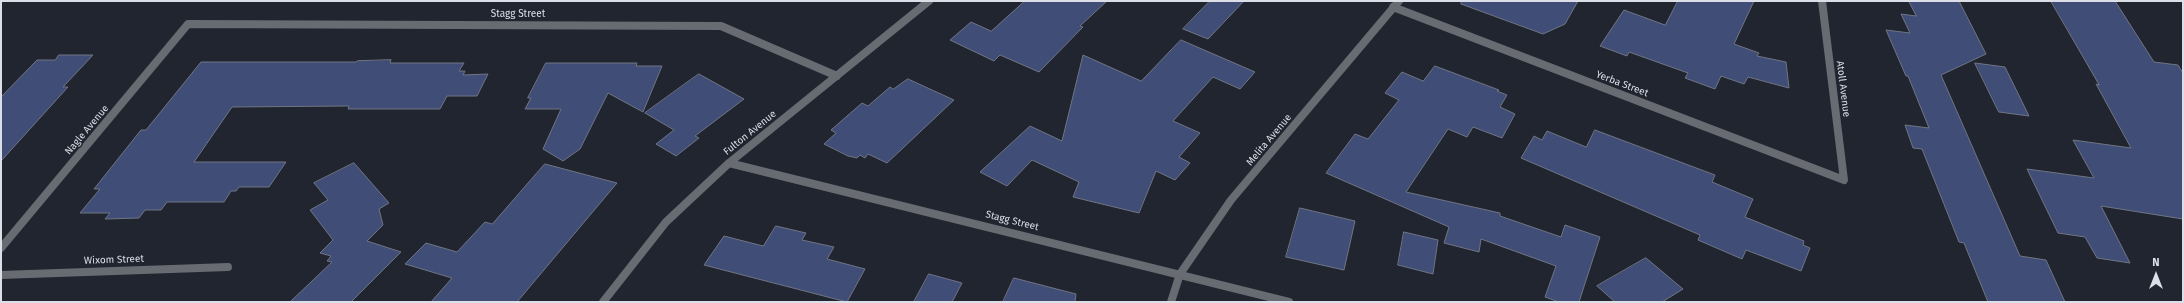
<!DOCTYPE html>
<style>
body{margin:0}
#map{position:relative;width:2184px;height:303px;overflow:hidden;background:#212530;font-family:"Fira Sans",sans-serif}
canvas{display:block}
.frame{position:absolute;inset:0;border:2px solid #dcdfe7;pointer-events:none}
.north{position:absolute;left:2136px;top:255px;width:40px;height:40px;-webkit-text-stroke:3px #212530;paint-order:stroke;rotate:0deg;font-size:11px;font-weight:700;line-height:16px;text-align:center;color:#dcdfe7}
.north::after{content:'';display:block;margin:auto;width:14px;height:18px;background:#dcdfe7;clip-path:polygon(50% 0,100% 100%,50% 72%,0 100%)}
</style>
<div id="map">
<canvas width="2184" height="303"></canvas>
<div class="frame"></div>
<div class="north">N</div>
</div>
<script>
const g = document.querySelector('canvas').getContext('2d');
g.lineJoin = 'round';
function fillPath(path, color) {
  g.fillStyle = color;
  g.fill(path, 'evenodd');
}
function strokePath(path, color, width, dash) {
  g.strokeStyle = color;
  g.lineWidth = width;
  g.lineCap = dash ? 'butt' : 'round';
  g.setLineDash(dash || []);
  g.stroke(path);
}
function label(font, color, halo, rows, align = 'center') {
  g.font = font + ' "Fira Sans",sans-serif';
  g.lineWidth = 3;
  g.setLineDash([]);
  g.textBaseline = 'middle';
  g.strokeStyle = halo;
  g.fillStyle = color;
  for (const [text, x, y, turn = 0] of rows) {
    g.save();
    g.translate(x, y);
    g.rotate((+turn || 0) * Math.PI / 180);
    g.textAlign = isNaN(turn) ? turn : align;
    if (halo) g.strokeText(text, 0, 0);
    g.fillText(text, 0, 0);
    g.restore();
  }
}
const building = new Path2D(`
 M 1025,1 L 1107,1 L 1080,26 L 1083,27 L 1039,72 L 1000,55 L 994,61 L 950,40 L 971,22 L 991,31 Z
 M 1210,1 L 1244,1 L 1208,39 L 1183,29 Z
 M 1462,1 L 1578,1 L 1565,24 L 1543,34 L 1461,4 Z
 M 1678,1 L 1754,1 L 1734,44 L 1759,53 L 1757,56 L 1786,62 L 1789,88 L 1748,77 L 1744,84 L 1721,76 L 1715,89 L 1685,78 L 1688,73 L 1629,52 L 1627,56 L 1600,46 L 1624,10 L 1665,25 Z
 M 1909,1 L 1959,1 L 1986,54 L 1941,75 L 2020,256 L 2046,260 L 2065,302 L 1988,302 L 1964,243 L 1959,242 L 1922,149 L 1913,148 L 1905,125 L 1929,128 L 1908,76 L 1906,76 L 1886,30 L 1910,33 L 1901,14 L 1916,16 Z
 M 2051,1 L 2115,1 L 2154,62 L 2178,65 L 2183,73 L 2183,219 L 2101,206 L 2130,263 L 2097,258 L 2085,237 L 2058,233 L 2027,169 L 2094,178 L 2073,140 L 2131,148 L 2096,84 L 2099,85 Z
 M 1181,40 L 1255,72 L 1240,89 L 1213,77 L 1173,121 L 1200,133 L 1179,157 L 1190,163 L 1175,180 L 1156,171 L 1139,213 L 1073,197 L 1079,182 L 1032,160 L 1007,186 L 980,172 L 1030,126 L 1062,141 L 1083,55 L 1141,81 Z
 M 59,55 L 93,55 L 63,87 L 68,87 L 1,161 L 1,97 L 37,60 L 55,60 Z
 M 391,60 L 390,63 L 464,63 L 459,71 L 465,71 L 463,75 L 488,74 L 477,96 L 447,96 L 440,109 L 348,109 L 349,106 L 232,107 L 194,162 L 286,162 L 269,187 L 239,187 L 236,191 L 231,191 L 224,202 L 167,202 L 161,210 L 145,210 L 139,218 L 105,219 L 110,213 L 80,213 L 100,189 L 94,189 L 141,130 L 146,130 L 201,62 L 356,62 L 357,61 Z
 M 546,63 L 637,63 L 636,66 L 662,66 L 643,112 L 608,93 L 580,149 L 563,161 L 543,149 L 561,109 L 525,109 L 531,98 L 528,98 Z
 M 1975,63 L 2005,67 L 2029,116 L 1999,112 Z
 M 1435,66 L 1499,90 L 1497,91 L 1507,95 L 1500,107 L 1515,114 L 1502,138 L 1473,127 L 1467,137 L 1448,129 L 1406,192 L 1500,213 L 1500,216 L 1561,237 L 1565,225 L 1600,237 L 1579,302 L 1559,302 L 1545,297 L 1556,266 L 1481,239 L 1479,252 L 1444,243 L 1449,227 L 1326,173 L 1355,134 L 1368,139 L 1399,100 L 1385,93 L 1402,72 L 1423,81 Z
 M 699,74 L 744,99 L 695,136 L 699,138 L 676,156 L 656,144 L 674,130 L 645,113 Z
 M 908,79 L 954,100 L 887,163 L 868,154 L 865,158 L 860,155 L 857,158 L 848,156 L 824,144 L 836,133 L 831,130 L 862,103 L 868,106 L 890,87 L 893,89 Z
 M 1595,130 L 1715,175 L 1712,182 L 1753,199 L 1745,217 L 1804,241 L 1803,245 L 1810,248 L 1801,271 L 1746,250 L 1742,259 L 1698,240 L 1700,235 L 1521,158 L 1534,136 L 1542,140 L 1547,131 L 1586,147 Z
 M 354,163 L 389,203 L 379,209 L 383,225 L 367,241 L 401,252 L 351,302 L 290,302 L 332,262 L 327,261 L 331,256 L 320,253 L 333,240 L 310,210 L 328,200 L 314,183 Z
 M 545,164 L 617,183 L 517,302 L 431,302 L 452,278 L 405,264 L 426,243 L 457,252 L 485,222 L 492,224 Z
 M 1300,208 L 1355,221 L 1344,270 L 1286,257 Z
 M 776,226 L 806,233 L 802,240 L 834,247 L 827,259 L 865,269 L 847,302 L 704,265 L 724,236 L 763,246 Z
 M 1404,232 L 1438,240 L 1433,274 L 1398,265 Z
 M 1646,258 L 1683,289 L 1662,302 L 1615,302 L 1597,286 Z
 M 929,274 L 962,283 L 952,302 L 914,302 Z
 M 1014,278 L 1076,294 L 1075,302 L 1003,302 Z`);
const street = new Path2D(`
 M 1393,7 L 1844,180 L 1822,1
 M 729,163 L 1289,302
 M 1,248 L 188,24 L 721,26 L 837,76
 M 1,275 L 228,267
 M 603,302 L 666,222 L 729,163 L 929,1
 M 1171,302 L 1180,274 L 1231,200 L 1399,1`);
const streetNames = [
 ["Stagg Street",518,14],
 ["Yerba Street",1622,84,21],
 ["Atoll Avenue",1843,89,83],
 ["Nagle Avenue",87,130,-50],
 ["Fulton Avenue",750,133,-39],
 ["Melita Avenue",1269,140,-50],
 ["Stagg Street",1012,221,14],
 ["Wixom Street",114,260,-2]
];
fillPath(building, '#404e77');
strokePath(building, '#707583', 1);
strokePath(street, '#686b71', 8);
label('10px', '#dcdfe7', '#212530', streetNames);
</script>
